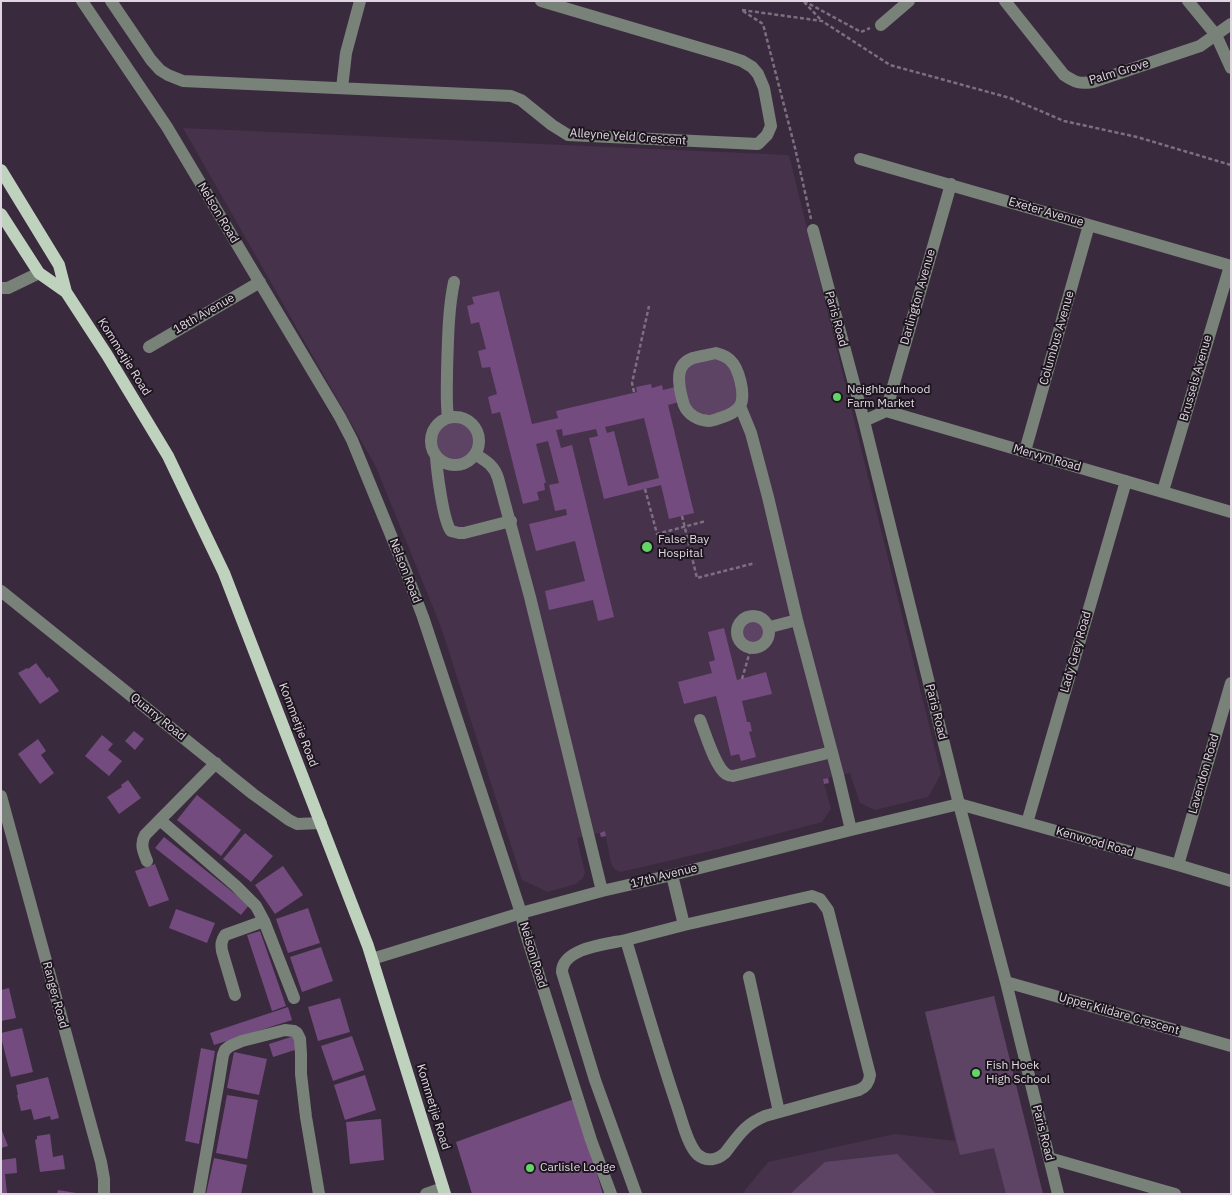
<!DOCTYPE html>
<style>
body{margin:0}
#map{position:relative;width:1232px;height:1195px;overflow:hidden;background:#3a2a3e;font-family:"IBM Plex Sans",sans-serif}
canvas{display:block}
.frame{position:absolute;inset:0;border:2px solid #e0d6e2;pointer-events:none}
</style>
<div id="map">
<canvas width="1232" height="1195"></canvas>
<div class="frame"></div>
</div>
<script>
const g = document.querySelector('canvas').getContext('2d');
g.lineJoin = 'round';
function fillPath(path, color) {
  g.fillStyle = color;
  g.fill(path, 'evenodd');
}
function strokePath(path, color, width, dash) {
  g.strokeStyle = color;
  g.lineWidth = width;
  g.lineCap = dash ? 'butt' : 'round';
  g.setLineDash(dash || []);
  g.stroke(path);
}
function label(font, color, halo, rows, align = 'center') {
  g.font = font + ' "IBM Plex Sans",sans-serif';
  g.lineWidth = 4;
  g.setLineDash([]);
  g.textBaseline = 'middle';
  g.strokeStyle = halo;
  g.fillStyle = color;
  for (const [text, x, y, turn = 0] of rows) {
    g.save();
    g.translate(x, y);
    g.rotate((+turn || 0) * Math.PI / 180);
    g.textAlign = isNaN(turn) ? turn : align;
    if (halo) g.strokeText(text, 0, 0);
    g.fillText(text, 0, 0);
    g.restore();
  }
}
const built = new Path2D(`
 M 183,128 L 789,155 L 941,774 L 928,797 L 875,810 L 860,803 L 850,773 L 823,779 L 831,809 L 822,822 L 719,849 L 621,872 L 616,870 L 613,867 L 611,863 L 605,832 L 577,838 L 585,873 L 583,878 L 576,884 L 548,892 L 522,880 L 441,627 L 376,467 Z
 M 994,996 L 1043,1194 L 742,1194 L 768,1162 L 895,1134 L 955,1141 L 925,1012 Z`);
const green = new Path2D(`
 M 725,356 L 742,397 L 728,416 L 691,415 L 680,371 L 685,363 Z
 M431 441a24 24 0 1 1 48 0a24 24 0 1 1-48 0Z
 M737 632a16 16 0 1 1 32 0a16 16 0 1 1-32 0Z
 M 994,996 L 1043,1194 L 1006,1194 L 994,1148 L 960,1155 L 925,1012 Z
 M 897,1154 L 936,1194 L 790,1194 L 825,1162 Z`);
const building = new Path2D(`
 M 499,291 L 532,424 L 558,418 L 556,411 L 637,392 L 636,387 L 651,384 L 652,388 L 662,385 L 663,390 L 683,385 L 687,400 L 668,405 L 694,513 L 669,519 L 661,485 L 604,499 L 589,438 L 598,436 L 596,429 L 563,436 L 562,429 L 556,430 L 561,448 L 572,445 L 614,617 L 598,621 L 593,600 L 549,610 L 545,591 L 585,581 L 575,541 L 536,551 L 529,524 L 567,515 L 566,509 L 555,511 L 549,485 L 559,483 L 548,441 L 536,444 L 546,483 L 544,483 L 545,490 L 537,492 L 539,500 L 523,504 L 500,412 L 492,414 L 488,397 L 497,394 L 490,367 L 482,368 L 478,351 L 486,349 L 479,322 L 471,324 L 467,306 L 474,304 L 472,297 ZM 644,418 L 659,478 L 628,486 L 614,431 L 607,433 L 605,427 Z
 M 724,628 L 737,680 L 766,672 L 772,694 L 742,701 L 747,722 L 750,722 L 752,731 L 749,732 L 756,757 L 741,761 L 739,754 L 731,756 L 716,696 L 684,704 L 678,682 L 712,673 L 709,662 L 715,660 L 708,632 Z
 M 36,663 L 47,678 L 49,677 L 59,691 L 40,704 L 18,673 L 27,668 L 28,669 Z
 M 134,731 L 144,739 L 135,750 L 125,741 Z
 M 102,735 L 113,744 L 108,750 L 122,761 L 109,776 L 85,756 Z
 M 38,739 L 46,751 L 41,755 L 54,773 L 40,784 L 18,754 Z
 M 828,778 L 829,783 L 824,784 L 823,779 Z
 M 128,780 L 141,798 L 119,814 L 107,797 L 122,787 L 121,785 Z
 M 197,795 L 241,830 L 221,856 L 177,820 Z
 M 605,831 L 606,836 L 601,837 L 600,833 Z
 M 245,833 L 273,856 L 251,882 L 223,859 Z
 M 164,837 L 249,905 L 241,915 L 155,848 Z
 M 155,864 L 169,900 L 149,907 L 135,871 Z
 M 283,866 L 303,895 L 275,914 L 255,885 Z
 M 308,908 L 320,943 L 288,953 L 276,919 Z
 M 176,909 L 215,923 L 207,943 L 169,928 Z
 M 260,931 L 286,1006 L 272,1011 L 247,935 Z
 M 321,947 L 333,981 L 302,992 L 290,957 Z
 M 9,988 L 16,1018 L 1,1021 L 1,990 Z
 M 340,998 L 350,1032 L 318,1041 L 308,1007 Z
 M 288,1007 L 292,1020 L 214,1045 L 210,1033 Z
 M 22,1028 L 33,1072 L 11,1077 L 1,1037 L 1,1033 Z
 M 294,1036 L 298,1049 L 273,1057 L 269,1044 Z
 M 352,1036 L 364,1070 L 333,1081 L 321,1046 Z
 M 201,1048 L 215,1051 L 199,1144 L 185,1141 Z
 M 234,1052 L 267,1059 L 259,1095 L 227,1088 Z
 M 365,1075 L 376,1110 L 345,1120 L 334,1085 Z
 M 48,1077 L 59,1118 L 51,1120 L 50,1116 L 34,1120 L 31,1109 L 21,1111 L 17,1095 L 18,1095 L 16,1085 Z
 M 227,1095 L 258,1100 L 247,1159 L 216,1153 Z
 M 574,1099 L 603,1194 L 472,1194 L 456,1142 Z
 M 381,1119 L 384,1160 L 350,1164 L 346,1122 Z
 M 1,1128 L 8,1146 L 1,1148 Z
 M 50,1134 L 53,1157 L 63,1155 L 65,1169 L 40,1172 L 35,1140 L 37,1139 L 37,1136 Z
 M 16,1158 L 17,1173 L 5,1174 L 7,1194 L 1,1194 L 1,1160 Z
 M 214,1158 L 247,1165 L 241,1194 L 206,1194 Z
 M 58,1190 L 76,1193 L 76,1194 L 57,1194 Z`);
const path = new Path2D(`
 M 804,1 L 861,32 L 870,28
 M 804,2 L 821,20
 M 742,10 L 822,21 L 890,65 L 1010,98 L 1064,121 L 1137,137 L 1231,165
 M 743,11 L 763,24 L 795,148 L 811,219
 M 634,392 L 632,383 L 649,306
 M 645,489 L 657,534 L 706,521
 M 682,516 L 697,578 L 755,563
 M 742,679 L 751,648`);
const minor = new Path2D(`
 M 82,1 L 167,127 L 340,417 L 352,440 L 406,572 L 423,617 L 521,913 L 524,928 L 591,1140 L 611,1194
 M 111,1 L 151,60 L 160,70 L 168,75 L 183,81 L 511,96 L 521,100 L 552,125 L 568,135 L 758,144 L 767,135 L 771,126 L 764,88 L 758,74 L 752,67 L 742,61 L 727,56 L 541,1
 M 1005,1 L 1064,75 C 1076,83 1080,84 1093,82 L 1200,46 L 1231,24
 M 1188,1 L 1216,35 L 1231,68
 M 881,25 L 909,1
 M 342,88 L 346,53 L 360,1
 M 860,159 L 1231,266
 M 813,230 L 864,421 L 959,804 L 1006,982 L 1058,1194
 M 1,288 L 8,288 L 39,273
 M 149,347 L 260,282
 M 716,353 C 721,355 726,356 730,360 C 739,368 746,395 740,406 C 735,413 727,416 720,418 C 717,419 712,421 709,421 C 699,421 688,415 684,405 C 683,402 682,398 681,394 C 678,380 676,364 693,358 C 700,356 708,355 716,353 Z
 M 740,406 L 751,433 L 768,497 L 797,620 L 838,775 L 851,830
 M 886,411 L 951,184
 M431 441a24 24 0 1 1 48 0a24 24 0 1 1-48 0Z
 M 448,418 C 446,402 447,387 447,371 C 448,342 448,311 454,282
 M 864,421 L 886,411 L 1231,512
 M 1025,451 L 1089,225
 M 475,454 C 486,461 494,465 498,478 L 530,597 L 602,891
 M 436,457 C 437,471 443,521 451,531 L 459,533 L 464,533 L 511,521
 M 1163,491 L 1230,266
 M 1,591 L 253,794 L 289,820 L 297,824 L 321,823
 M737 632a16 16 0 1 1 32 0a16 16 0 1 1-32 0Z
 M 770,627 L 797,620
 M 700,720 C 705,732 715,767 726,774 C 729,776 730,776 733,776 L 832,752
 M 1,796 L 101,1162 L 104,1179 L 104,1194
 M 160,820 L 236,886 L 256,906 L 264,921 L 294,998
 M 1027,823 L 1126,481
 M 147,861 C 143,851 140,844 145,835 L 216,763
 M 1178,865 L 1231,683
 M 672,875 L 684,925
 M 812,896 L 820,899 L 828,910 L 870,1075 C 869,1083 866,1087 859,1090 L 765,1116 C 744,1125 739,1135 725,1153 C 717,1160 707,1162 698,1155 C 688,1146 682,1121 678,1109 C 659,1053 643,997 626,940 L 684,925 Z
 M 626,940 C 607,944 562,948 562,972 L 595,1080 L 636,1194
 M 372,959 L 521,913 L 602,891 L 672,875 L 851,830 L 959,804 L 1178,865 L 1231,881
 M 749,977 L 779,1112
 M 1006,982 L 1231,1046
 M 235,995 L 222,951 C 221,945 221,941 225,935 L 264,921
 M 1049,1158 L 1175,1194
 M 199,1194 L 219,1080 L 223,1055 L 225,1050 L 230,1046 L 242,1041 L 285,1030 L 294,1031 L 297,1033 L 300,1039 L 301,1054 L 301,1074 L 306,1117 L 319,1194
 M 426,1194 L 443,1188`);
const major = new Path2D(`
 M 1,170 L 59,265 L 66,292
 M 1,214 L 39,273 L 66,292 L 107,355 L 168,456 L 224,573 L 368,946 L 445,1194`);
const markers = [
 [837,397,5,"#65d467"],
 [647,547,6,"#65d467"],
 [976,1073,5,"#65d467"],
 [530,1168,5,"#65d467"]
];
const streetNames = [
 ["Palm Grove",1119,72,-17],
 ["Alleyne Yeld Crescent",628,137,4],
 ["Exeter Avenue",1046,212,16],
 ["Nelson Road",218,213,59],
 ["Darlington Avenue",918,297,-74],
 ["18th Avenue",204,314,-30],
 ["Paris Road",836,319,75],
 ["Columbus Avenue",1057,338,-74],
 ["Kommetjie Road",124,357,58],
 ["Brussels Avenue",1196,378,-74],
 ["Mervyn Road",1047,458,16],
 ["Nelson Road",405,571,69],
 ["Lady Grey Road",1076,652,-74],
 ["Paris Road",936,712,76],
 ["Quarry Road",158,717,39],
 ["Kommetjie Road",298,725,69],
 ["Lavendon Road",1204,774,-74],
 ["Kenwood Road",1095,842,16],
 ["17th Avenue",664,876,-14],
 ["Nelson Road",533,955,73],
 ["Ranger Road",55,995,75],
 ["Upper Kildare Crescent",1119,1014,16],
 ["Kommetjie Road",433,1107,73],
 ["Paris Road",1043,1133,76]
];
const poiNames = [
 ["Neighbourhood",847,390],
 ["Farm Market",847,404],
 ["False Bay",658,540],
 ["Hospital",658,554],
 ["Fish Hoek",986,1066],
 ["High School",986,1080],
 ["Carlisle Lodge",540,1168]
];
fillPath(built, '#46324b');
fillPath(green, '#5e4464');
fillPath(building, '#744b7e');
strokePath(path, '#7d6f80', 2.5, [4, 2.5]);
strokePath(minor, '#788278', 12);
strokePath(major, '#bfd2be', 12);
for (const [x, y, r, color] of markers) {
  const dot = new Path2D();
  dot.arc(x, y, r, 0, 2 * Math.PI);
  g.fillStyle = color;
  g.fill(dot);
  strokePath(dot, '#1d161f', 2);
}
label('12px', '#e0d6e2', '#1d161f', streetNames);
label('12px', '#e0d6e2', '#1d161f', poiNames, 'left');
</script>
